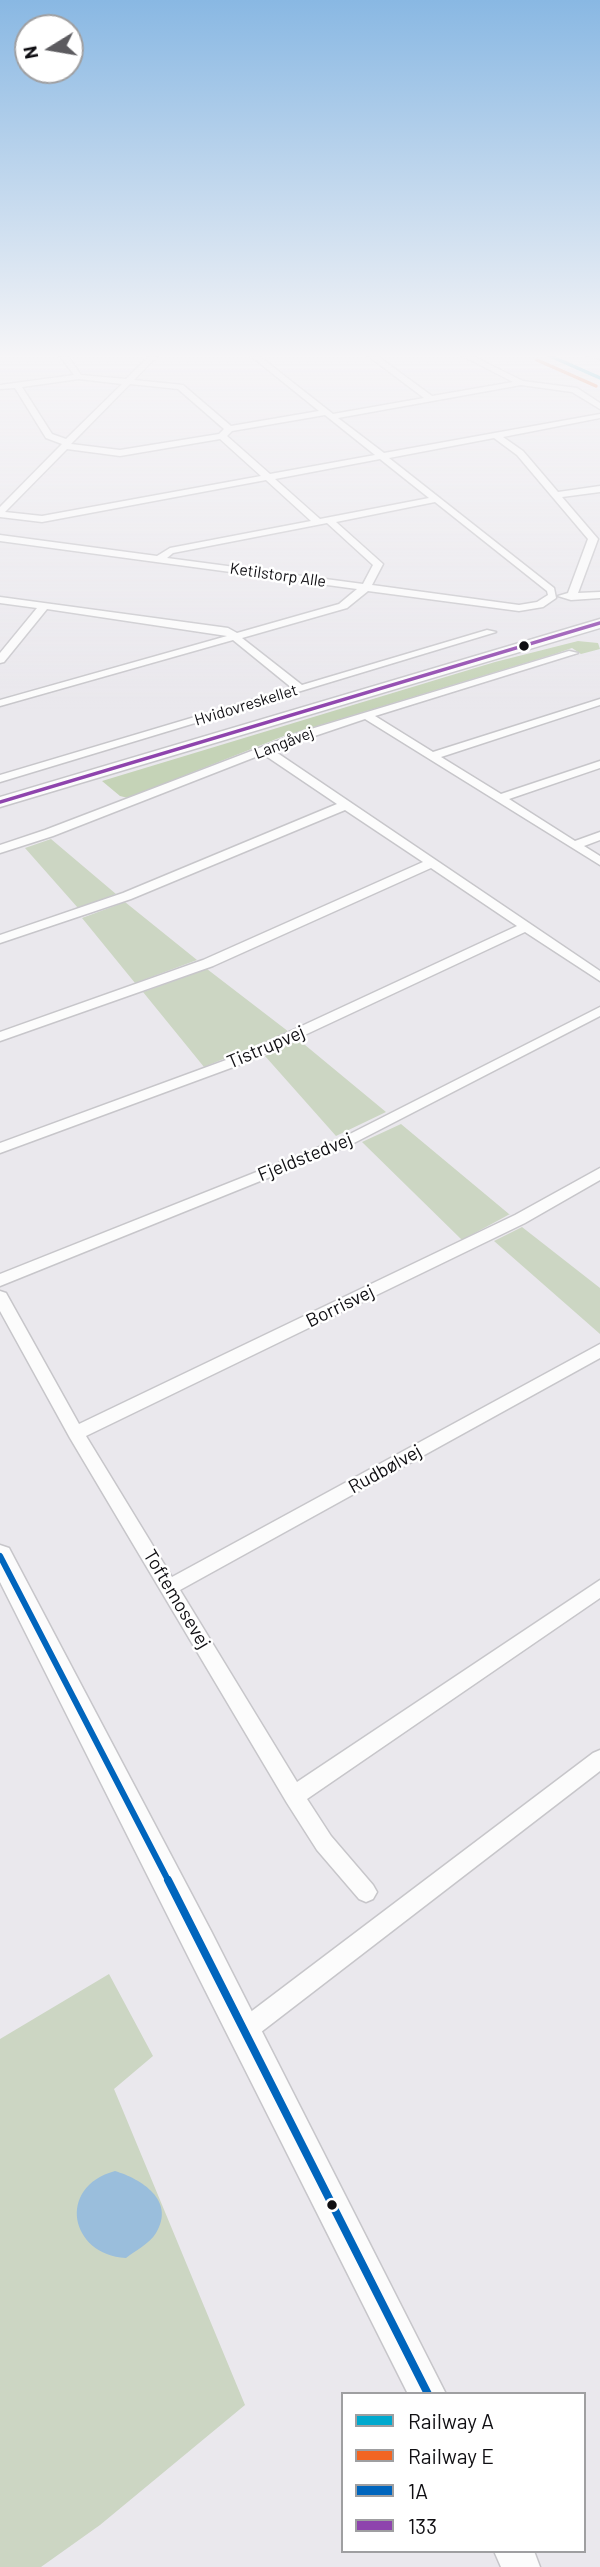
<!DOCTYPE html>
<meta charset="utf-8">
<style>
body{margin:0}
#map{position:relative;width:600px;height:2567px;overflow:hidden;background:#eae8ed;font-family:Barlow,sans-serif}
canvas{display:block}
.legend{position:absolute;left:341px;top:2392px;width:245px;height:161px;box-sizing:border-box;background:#fff;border:2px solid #9f9fa1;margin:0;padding:9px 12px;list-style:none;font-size:21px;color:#100f13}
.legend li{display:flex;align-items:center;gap:14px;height:35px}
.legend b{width:35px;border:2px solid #9f9fa1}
.north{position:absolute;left:14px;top:14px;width:70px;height:70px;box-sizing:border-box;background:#fff;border:2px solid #9f9fa1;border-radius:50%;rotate:259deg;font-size:19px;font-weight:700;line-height:28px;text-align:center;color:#100f13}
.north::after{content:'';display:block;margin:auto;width:24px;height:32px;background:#5c5b5f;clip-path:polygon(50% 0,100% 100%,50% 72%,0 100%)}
</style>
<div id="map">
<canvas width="600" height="2567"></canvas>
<ul class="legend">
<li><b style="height:9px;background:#00a9ce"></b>Railway A</li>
<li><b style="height:9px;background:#f26522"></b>Railway E</li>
<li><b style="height:9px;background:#0065bd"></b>1A</li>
<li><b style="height:9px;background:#8e44ad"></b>133</li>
</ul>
<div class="north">N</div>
</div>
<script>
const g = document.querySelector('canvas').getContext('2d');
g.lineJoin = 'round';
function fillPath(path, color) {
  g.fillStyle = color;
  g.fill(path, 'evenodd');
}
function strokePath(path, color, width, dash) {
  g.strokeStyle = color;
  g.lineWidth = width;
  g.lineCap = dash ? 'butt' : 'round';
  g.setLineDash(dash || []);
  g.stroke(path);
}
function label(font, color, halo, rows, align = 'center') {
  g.font = font + ' Barlow,sans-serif';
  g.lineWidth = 5;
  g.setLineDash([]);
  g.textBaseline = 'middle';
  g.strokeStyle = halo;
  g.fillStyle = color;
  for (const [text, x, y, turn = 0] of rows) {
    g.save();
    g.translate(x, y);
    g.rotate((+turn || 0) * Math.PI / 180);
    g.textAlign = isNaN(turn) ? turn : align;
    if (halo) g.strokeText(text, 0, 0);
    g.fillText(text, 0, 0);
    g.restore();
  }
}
const green = new Path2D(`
 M 51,839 L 116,894 L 78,908 L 25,848 Z
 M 125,902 L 197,960 L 135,983 L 82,918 Z
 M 207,969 L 289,1032 L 204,1067 L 143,992 Z
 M 299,1040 L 386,1112 L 336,1136 L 265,1056 Z
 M 401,1124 L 509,1214 L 510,1214 L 462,1240 L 362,1142 Z
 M 522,1227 L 600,1288 L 600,1334 L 494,1241 Z
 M 109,1974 L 153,2056 L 114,2089 L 245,2405 L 100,2525 L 41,2567 L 0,2567 L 0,2039 Z`);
const forest = new Path2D(`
 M 578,641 L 598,643 L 600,649 L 581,654 L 572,648 L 555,654 L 284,736 L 128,798 L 120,796 L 102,781 L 495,662 Z`);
const water = new Path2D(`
 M 115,2171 C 141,2179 176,2200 156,2233 C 150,2243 135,2251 126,2258 C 70,2255 56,2187 115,2171 Z`);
const street = new Path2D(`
 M 57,352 L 65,352 L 81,375 L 126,379 L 153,352 L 161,352 L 134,380 L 183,385 L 231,426 L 319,411 L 246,352 L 254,352 L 333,414 L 424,398 L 363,352 L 372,352 L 432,396 L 513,382 L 455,352 L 464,352 L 523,381 L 577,388 L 600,403 L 600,409 L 572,392 L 521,385 L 338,418 L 384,453 L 600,414 L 600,418 L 503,437 L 523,451 L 558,492 L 600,486 L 600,492 L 562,497 L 598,539 L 578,593 L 600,592 L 600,598 L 571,600 L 558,596 L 568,593 L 588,539 L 517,455 L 494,438 L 389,458 L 554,588 L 556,598 L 543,607 L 519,611 L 368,591 L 347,608 L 242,638 L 302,685 L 487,630 L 496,632 L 0,782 L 0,775 L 292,688 L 233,640 L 0,706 L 0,700 L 227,636 L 47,609 L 4,662 L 0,663 L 0,653 L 37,608 L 0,603 L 0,597 L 228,628 L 237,633 L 339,604 L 357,589 L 0,541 L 0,535 L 157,556 L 170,548 L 311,521 L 266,480 L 42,522 L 0,517 L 0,507 L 62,444 L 46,438 L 15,388 L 0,389 L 0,385 L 74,375 ZM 79,379 L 122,384 L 66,439 L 52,434 L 22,387 ZM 130,384 L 178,389 L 224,429 L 219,434 L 120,450 L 71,444 ZM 325,415 L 375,455 L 270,474 L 227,436 L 232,431 ZM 220,439 L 261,476 L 42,516 L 5,512 L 67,449 L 120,456 ZM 380,459 L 429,498 L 320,519 L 275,479 ZM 435,502 L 547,591 L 548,595 L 537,602 L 519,605 L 372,585 L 383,564 L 336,522 ZM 327,523 L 373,565 L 363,584 L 167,558 L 173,553 Z
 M 582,352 L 600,354 L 600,359 L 583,354 Z
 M 569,651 L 578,653 L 375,716 L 433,752 L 600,699 L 600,705 L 441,757 L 501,794 L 600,761 L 600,768 L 509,799 L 575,841 L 600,832 L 600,840 L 584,846 L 600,856 L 600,865 L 365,719 L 273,750 L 600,971 L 600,981 L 525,932 L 247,1062 L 0,1153 L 0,1143 L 237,1056 L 517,926 L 431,868 L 213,966 L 0,1041 L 0,1032 L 203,960 L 423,862 L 345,810 L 131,899 L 0,943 L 0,935 L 123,893 L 337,804 L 263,754 L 53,836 L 0,853 L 0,845 L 45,830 L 301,732 Z
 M 600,1007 L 600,1016 L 352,1144 L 0,1286 L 0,1274 L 342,1138 Z
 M 600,1168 L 600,1180 L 525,1223 L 86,1436 L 172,1577 L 600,1344 L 600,1358 L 180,1590 L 297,1782 L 600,1580 L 600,1598 L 307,1799 L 331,1836 L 373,1885 L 377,1892 L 373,1899 L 366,1902 L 359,1899 L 317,1850 L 287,1803 L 70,1438 L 0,1311 L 0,1291 L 6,1293 L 79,1424 L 515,1215 Z
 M 600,1750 L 600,1771 L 252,2039 L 244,2042 L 236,2039 L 233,2031 L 236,2023 L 593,1753 Z`);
const secondary = new Path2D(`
 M 600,619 L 600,628 L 0,807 L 0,797 Z
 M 0,1545 L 9,1548 L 211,1931 L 446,2394 L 408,2394 L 0,1582 Z
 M 494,2551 L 534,2551 L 540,2567 L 501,2567 Z`);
const bus1Far1 = new Path2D(`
 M 0,1556 L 169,1882`);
const bus1 = new Path2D(`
 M 168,1880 L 428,2394`);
const bus2 = new Path2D(`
 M 0,802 L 600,623`);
const rail1 = new Path2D(`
 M 541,352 L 600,378`);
const rail2 = new Path2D(`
 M 537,360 L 596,386`);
const markers = [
 [524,646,6,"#100f13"],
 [332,2205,6,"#100f13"]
];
const farStreetnames = [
 ["Ketilstorp Alle",278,575,8],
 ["Hvidovreskellet",246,705,-17],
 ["Langåvej",284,743,-21]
];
const streetNames = [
 ["Tistrupvej",266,1047,-23],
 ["Fjeldstedvej",305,1157,-22],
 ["Borrisvej",340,1306,-26],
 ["Rudbølvej",385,1469,-29],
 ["Toftemosevej",177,1599,59]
];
fillPath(green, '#ccd6c3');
fillPath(forest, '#c5d3b7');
fillPath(water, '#9abedc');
strokePath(street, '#c7c6ca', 3);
strokePath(secondary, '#c7c6ca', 3);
fillPath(street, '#fcfcfc');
fillPath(secondary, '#fcfcfc');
strokePath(bus1Far1, '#0065bd', 6);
strokePath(bus1, '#0065bd', 8);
strokePath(bus2, '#8e44ad', 3.5);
strokePath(rail1, '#00a9ce', 3.5);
strokePath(rail2, '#f26522', 3.5);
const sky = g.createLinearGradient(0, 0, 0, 711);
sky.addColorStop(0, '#89b8e3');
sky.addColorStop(0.5, '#f6f5f7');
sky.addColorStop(1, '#f6f5f700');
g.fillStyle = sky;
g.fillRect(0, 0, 600, 711);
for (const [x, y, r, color] of markers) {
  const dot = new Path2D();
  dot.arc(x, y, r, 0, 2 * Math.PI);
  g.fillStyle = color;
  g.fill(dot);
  strokePath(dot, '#fff', 2.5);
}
label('16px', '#100f13', '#fff', farStreetnames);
label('19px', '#100f13', '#fff', streetNames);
</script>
